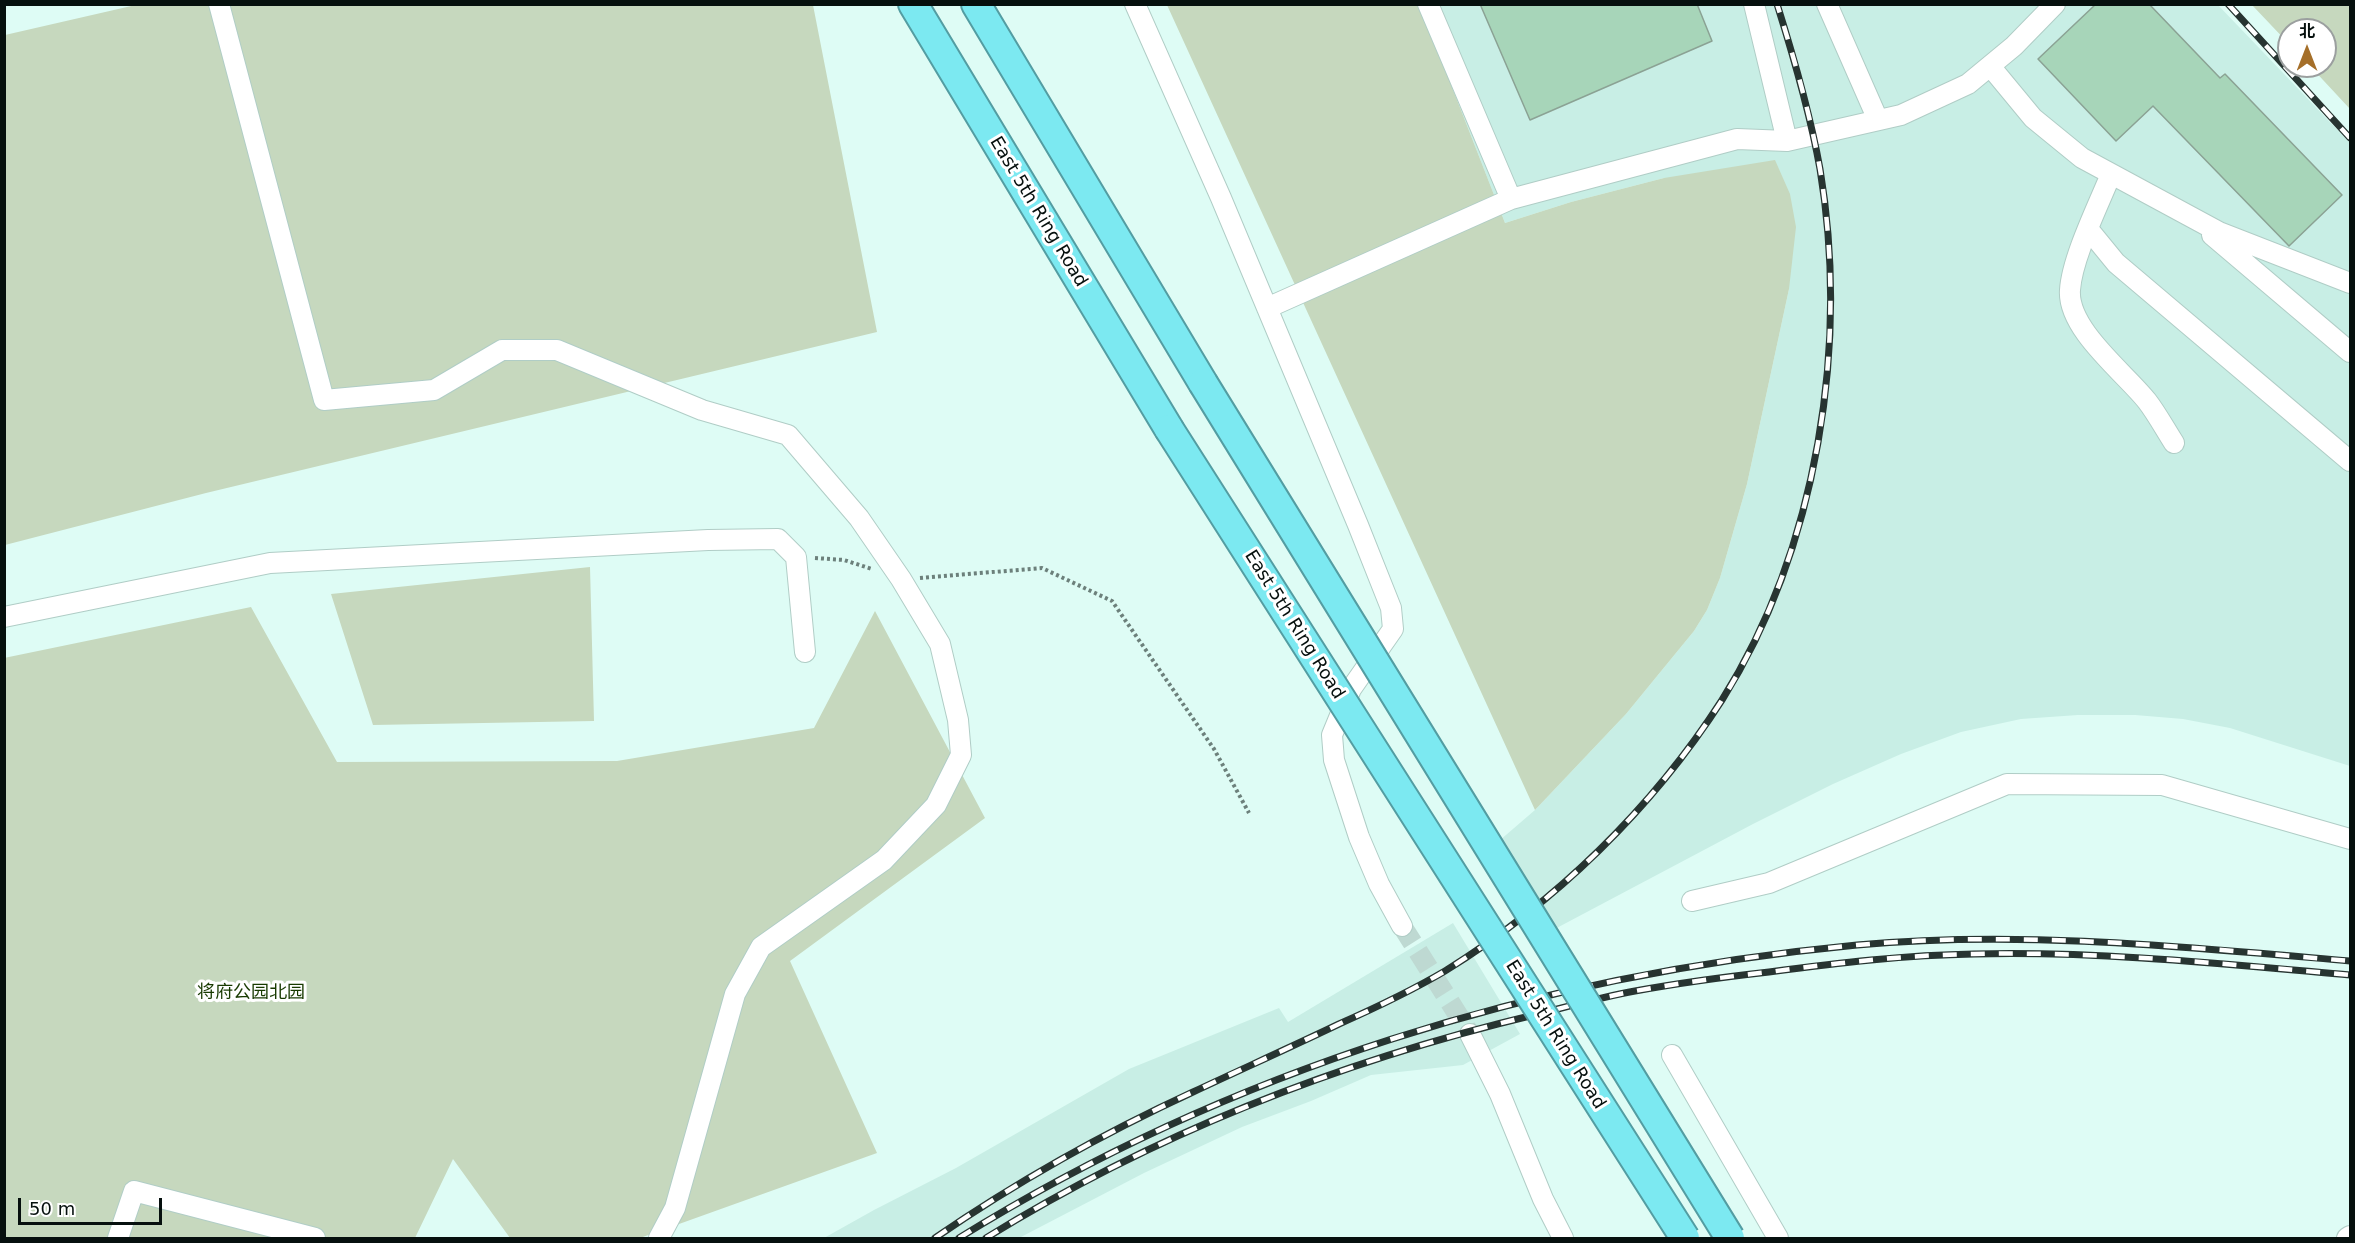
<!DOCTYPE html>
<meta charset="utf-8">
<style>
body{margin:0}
#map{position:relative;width:2355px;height:1243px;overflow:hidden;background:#defcf5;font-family:"DejaVu Sans","Noto Sans SC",sans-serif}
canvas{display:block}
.frame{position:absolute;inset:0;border:6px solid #06100e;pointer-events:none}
.north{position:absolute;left:2277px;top:18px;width:60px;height:60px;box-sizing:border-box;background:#fff;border:2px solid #9b9f9f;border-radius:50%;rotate:0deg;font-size:16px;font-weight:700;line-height:24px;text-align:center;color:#06100e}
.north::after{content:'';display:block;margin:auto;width:21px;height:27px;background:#a56f29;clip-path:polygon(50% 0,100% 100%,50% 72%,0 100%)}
.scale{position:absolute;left:18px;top:1198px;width:144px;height:27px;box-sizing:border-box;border:3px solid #06100e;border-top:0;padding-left:8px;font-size:18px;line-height:21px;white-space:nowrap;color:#06100e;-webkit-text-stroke:4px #fff;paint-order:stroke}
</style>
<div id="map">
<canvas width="2355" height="1243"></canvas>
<div class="frame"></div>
<div class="north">北</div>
<div class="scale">50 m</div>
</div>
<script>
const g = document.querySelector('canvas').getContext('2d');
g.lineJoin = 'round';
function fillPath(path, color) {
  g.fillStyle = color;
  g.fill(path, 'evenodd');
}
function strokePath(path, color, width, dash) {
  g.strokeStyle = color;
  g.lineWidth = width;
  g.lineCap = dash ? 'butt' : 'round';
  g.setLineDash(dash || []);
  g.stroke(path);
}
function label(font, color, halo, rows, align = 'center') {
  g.font = font + ' "DejaVu Sans","Noto Sans SC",sans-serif';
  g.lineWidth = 6;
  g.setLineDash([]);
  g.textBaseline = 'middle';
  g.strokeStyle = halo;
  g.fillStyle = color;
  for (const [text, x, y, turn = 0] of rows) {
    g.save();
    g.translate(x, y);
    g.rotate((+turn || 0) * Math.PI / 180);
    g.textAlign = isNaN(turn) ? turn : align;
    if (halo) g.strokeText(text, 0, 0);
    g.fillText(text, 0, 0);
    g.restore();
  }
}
const built = new Path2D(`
 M 1420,5 L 2218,5 L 2350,143 L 2350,766 L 2230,728 L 2183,719 L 2135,715 L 2078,715 L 2021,719 L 1961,732 L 1901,754 L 1833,784 L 1753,824 L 1551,931 L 1499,841 L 1535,810 L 1626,714 L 1694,631 L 1707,610 L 1720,578 L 1747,484 L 1789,289 L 1664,178 L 1571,202 L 1505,223 Z
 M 1453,923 L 1520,1034 L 1463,1065 L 1371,1075 L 1311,1101 L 1242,1127 L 1144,1173 L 1019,1238 L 824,1238 L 874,1210 L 956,1168 L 1129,1069 L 1279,1008 L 1288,1022 Z`);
const green = new Path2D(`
 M 140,4 L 813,5 L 877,332 L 206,493 L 5,545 L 5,35 Z
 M 1167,5 L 1420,5 L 1505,223 L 1571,202 L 1664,178 L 1775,160 L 1790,194 L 1796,227 L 1789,289 L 1747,484 L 1720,578 L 1707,610 L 1694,631 L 1626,714 L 1535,810 Z
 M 2252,5 L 2350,5 L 2350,109 L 2310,66 L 2325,66 L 2325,30 L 2289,30 L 2289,44 Z
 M 590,567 L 594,721 L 373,725 L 331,594 Z
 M 251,607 L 337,762 L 617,761 L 814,728 L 875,611 L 985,818 L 790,961 L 877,1153 L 640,1238 L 510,1238 L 453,1159 L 415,1238 L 5,1238 L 4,658 Z`);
const building = new Path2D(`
 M 1480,4 L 1697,4 L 1712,41 L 1530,120 Z
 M 2096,4 L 2149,4 L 2220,78 L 2225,74 L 2342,195 L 2289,246 L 2153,106 L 2116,141 L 2038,59 Z`);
const minorTunnel = new Path2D(`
 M 1402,926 L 1470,1034`);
const path = new Path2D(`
 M 815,558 L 844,560 L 872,569
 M 920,578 L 1042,568 L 1112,601 L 1214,749 L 1249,813`);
const minor = new Path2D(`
 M 219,4 L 324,400 L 434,390 L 502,350 L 557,350 L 702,410 L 788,435 L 859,518 L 901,579 L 940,644 L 958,720 L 961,755 L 936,805 L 884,860 L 761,947 L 735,994 L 675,1208 L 659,1238
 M 1135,4 L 1221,198 L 1358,525 L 1391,608 L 1393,629 L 1351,689 L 1332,735 L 1334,760 L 1359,837 L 1379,884 L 1402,926
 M 1428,4 L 1511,199
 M 1754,4 L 1787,141
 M 1827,4 L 1878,120
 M 1990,66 L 2033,118 L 2082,158 L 2219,232 L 2350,283
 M 2111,174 C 2098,206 2072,258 2070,290 C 2067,329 2125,373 2147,401 C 2157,414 2165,429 2174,443
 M 2089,230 L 2116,263 L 2350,461
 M 2212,235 L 2350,352
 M 1267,308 L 1511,199 L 1737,139 L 1787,141 L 1901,115 L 1968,84 L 2014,46 L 2055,4
 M 4,617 L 270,563 L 708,540 L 778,539 L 796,557 L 805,652
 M 1692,901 L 1769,883 L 2007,784 L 2162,785 L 2350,839
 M 1470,1034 L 1500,1094 L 1543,1199 L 1563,1238
 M 1672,1055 L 1778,1238
 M 118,1238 L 134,1191 L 315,1238
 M 2347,1238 L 2350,1236`);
const highway = new Path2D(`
 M 913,4 L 1169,429
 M 976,4 L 1203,383`);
const rail = new Path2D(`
 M 2228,4 L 2350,138
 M 935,1238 C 1015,1183 1104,1133 1193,1092 C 1242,1069 1291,1047 1339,1024 C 1375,1008 1411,991 1445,971 C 1555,903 1652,809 1722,700 C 1818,547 1849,345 1820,169 C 1810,113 1794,58 1777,4
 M 959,1238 C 1232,1069 1538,975 1857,945 C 2021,930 2187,947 2350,961
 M 986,1238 C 1156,1133 1344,1060 1538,1014 C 1570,1006 1602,997 1635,991 C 1679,983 1724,977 1769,972 C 1837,963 1905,955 1974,954 C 2100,951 2225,964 2350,975`);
const highwayBridge = new Path2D(`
 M 1203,383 L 1730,1238
 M 1169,429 L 1685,1238`);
const streetNames = [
 ["East 5th Ring Road",1038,212,59],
 ["East 5th Ring Road",1294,625,58],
 ["East 5th Ring Road",1555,1035,58]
];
const parkNames = [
 ["将府公园北园",251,993]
];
fillPath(built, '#c8eee5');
fillPath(green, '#c6d8be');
fillPath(building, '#a7d5b9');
strokePath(building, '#8ba294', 1.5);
strokePath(minorTunnel, '#bed9d2', 20, [20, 10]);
strokePath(minor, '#b0cdc6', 22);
strokePath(highway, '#539da2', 32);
strokePath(path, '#6c807b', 4, [3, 3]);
strokePath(minor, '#fff', 20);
strokePath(highway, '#7ce9f1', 28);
strokePath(rail, '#273431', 7);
strokePath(rail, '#fff', 4.5, [14]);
strokePath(highwayBridge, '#539da2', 32, []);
strokePath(highwayBridge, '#7ce9f1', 28);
label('18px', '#06100e', '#fff', streetNames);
label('18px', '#183a00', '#fff', parkNames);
</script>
